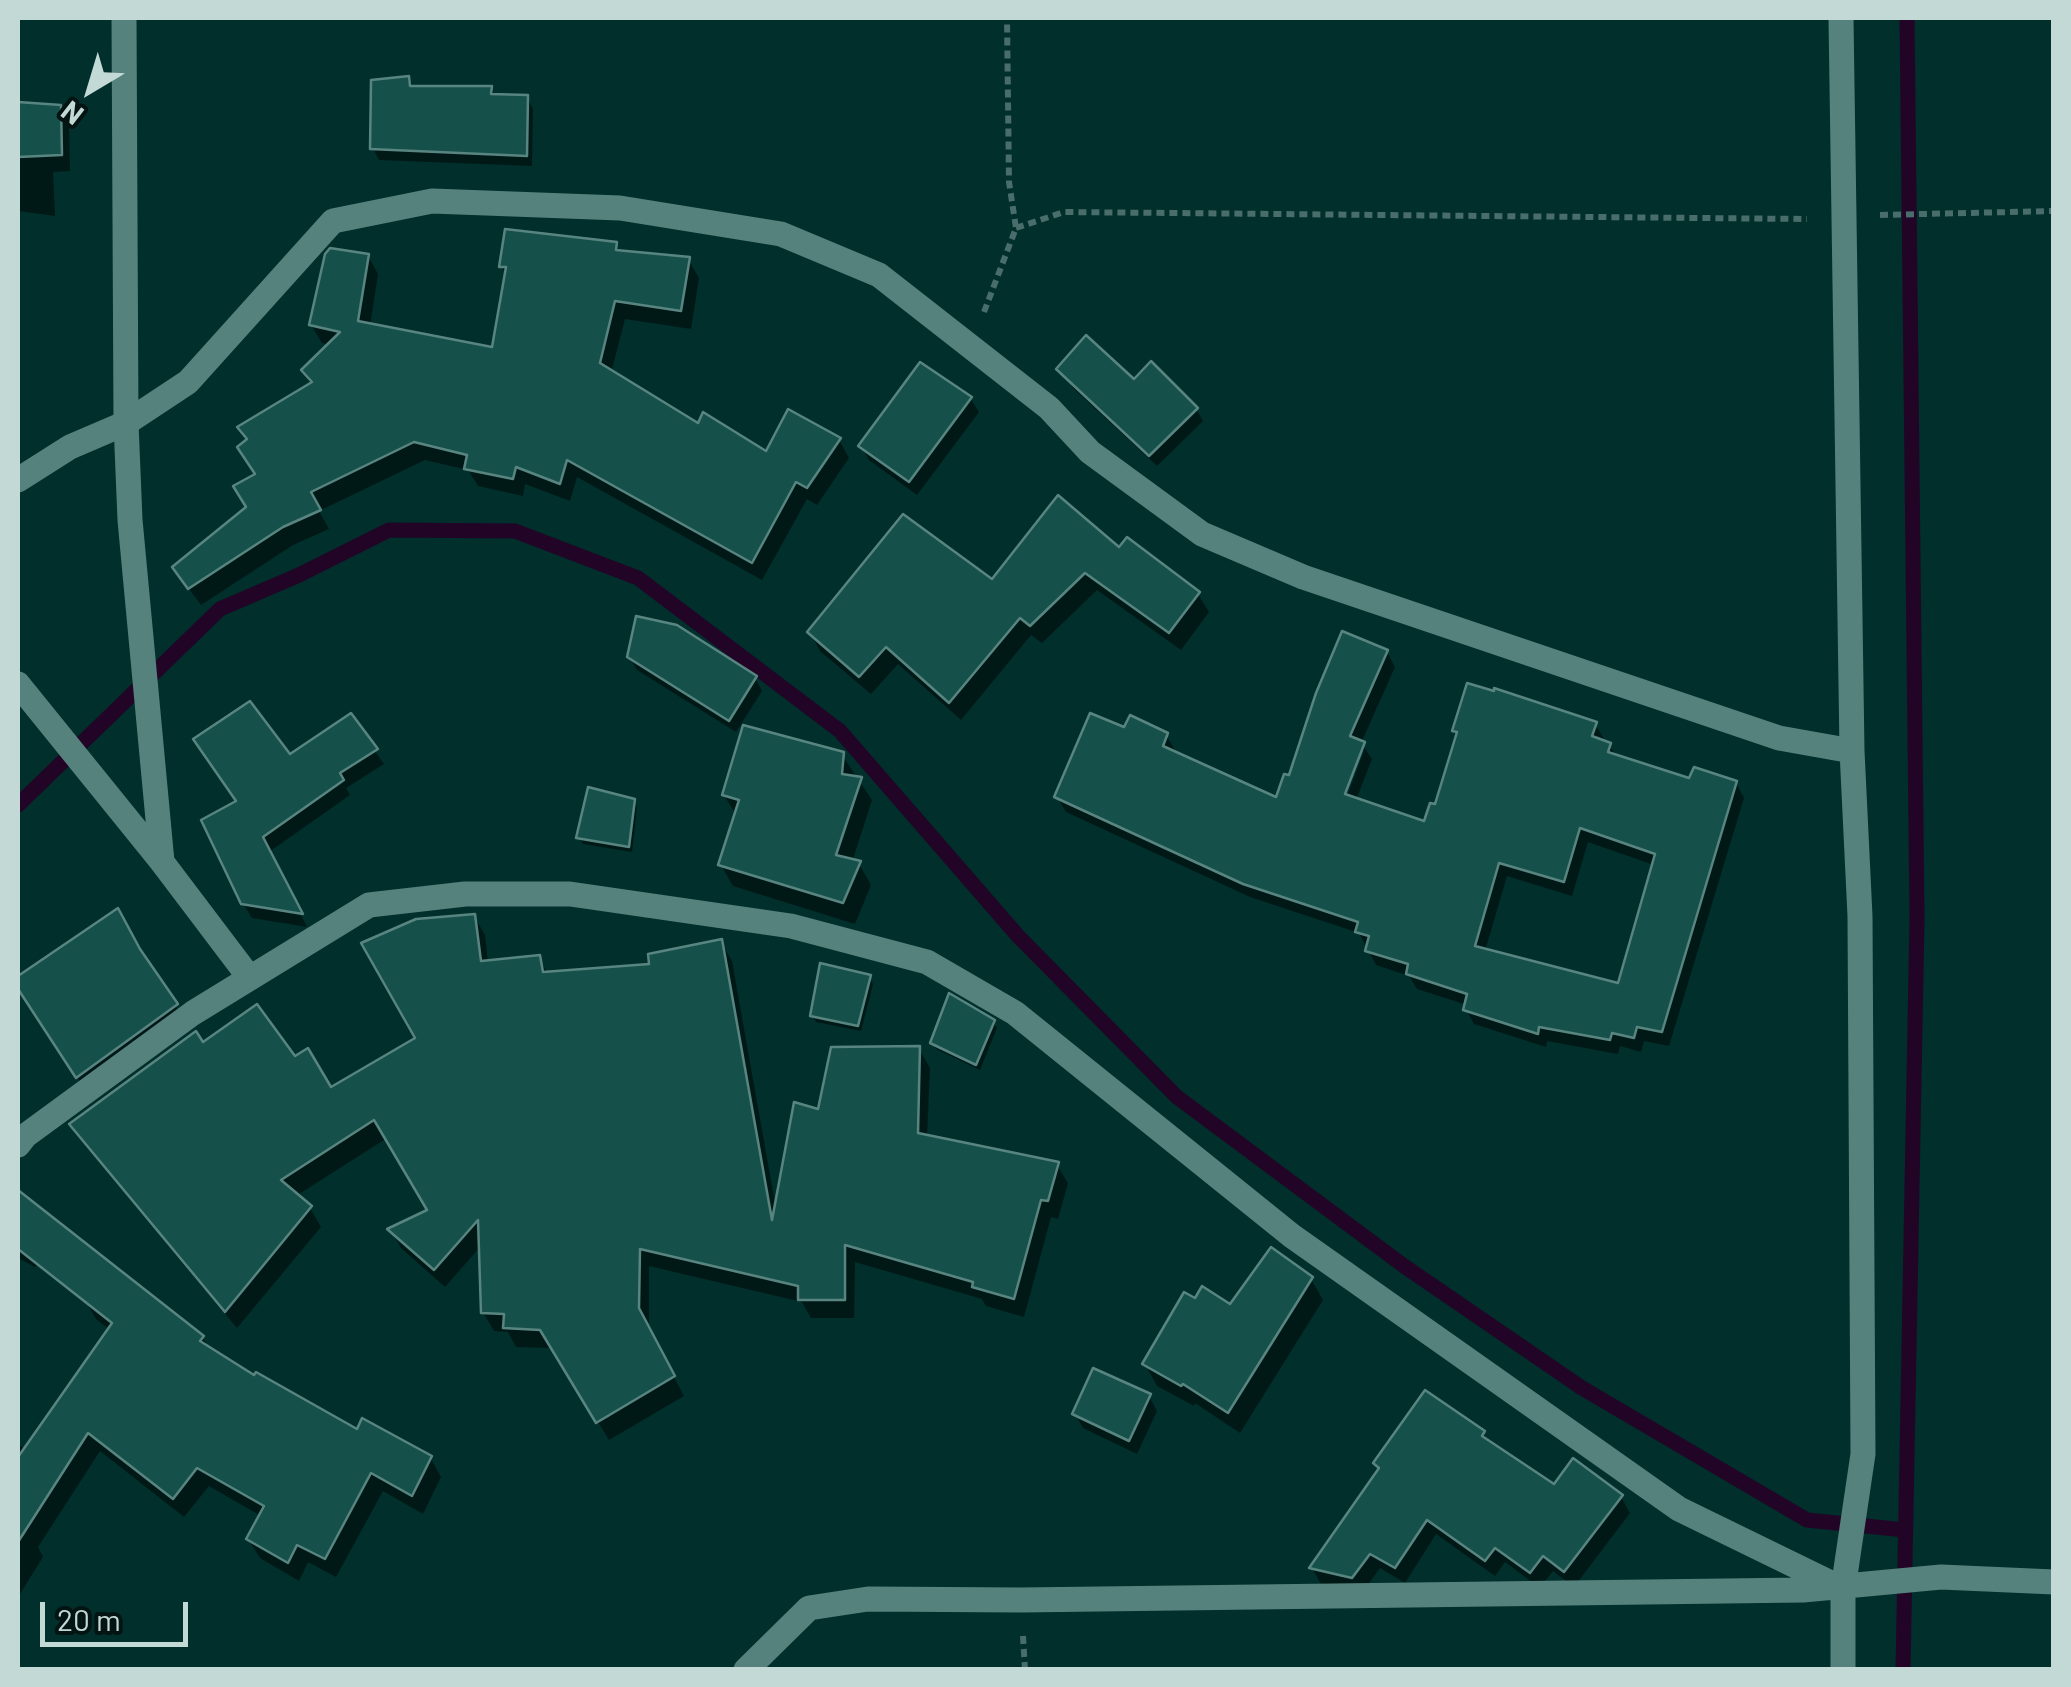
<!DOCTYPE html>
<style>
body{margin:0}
#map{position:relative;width:2071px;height:1687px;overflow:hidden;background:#002f2c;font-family:Barlow,sans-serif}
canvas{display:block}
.frame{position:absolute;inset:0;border:20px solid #c3d9d6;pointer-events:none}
.north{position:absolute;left:40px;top:40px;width:100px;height:100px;-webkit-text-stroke:8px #041412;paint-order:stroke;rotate:218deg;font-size:28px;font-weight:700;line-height:40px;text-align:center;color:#c3d9d6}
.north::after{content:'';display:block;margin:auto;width:35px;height:45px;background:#c3d9d6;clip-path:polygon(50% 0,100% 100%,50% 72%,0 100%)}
.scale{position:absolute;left:40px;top:1602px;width:148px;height:45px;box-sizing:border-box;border:5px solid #c3d9d6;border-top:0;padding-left:12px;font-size:30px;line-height:35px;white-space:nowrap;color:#c3d9d6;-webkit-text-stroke:8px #041412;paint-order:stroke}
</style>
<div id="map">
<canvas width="2071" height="1687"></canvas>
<div class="frame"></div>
<div class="north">N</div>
<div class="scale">20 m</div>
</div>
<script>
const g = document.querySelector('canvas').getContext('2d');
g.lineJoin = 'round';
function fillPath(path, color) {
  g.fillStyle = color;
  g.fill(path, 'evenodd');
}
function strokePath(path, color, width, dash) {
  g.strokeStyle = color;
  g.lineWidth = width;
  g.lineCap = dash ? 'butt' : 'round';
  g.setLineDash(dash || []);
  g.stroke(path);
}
const shadow = new Path2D(`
 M 408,79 L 413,89 L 491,88 L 496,97 L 527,98 L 533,109 L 532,166 L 379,160 L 373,148 Z
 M 18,105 L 60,107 L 69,124 L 70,171 L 53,172 L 55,216 L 18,211 Z
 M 615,244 L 620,252 L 688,259 L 699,278 L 691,329 L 625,319 L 611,373 L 699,427 L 767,454 L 839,440 L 849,458 L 817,505 L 807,499 L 762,580 L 577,477 L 570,501 L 525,484 L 523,496 L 478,486 L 468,470 L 425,460 L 319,511 L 329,529 L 293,545 L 201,605 L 186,585 L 249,508 L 257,476 L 248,442 L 240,428 L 312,385 L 304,370 L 330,345 L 322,343 L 311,325 L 368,256 L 378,274 L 370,326 L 494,350 L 507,276 L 501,266 Z
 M 1066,375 L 1134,383 L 1196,409 L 1203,421 L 1157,466 L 1073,388 Z
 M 970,398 L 979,412 L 917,495 L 869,460 L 861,446 Z
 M 1119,549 L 1198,594 L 1209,612 L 1181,650 L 1097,590 L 1042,643 L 1031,635 L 961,720 L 898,664 L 871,694 L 820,651 L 810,632 Z
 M 1387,652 L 1395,667 L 1361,743 L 1372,759 L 1356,800 L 1426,824 L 1437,807 L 1458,737 L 1455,731 L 1595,724 L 1604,739 L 1603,742 L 1609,745 L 1617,757 L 1691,781 L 1736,783 L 1744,798 L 1669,1046 L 1644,1041 L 1641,1052 L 1620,1046 L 1618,1054 L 1547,1041 L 1546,1047 L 1474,1024 L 1466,1009 L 1467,1005 L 1417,989 L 1409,976 L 1376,965 L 1359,933 L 1250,897 L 1066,812 L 1057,797 L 1125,730 L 1166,735 L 1175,750 L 1173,754 L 1277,801 ZM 1359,751 L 1364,751 L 1343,807 L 1338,805 ZM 1588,842 L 1654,865 L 1619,987 L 1485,951 L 1507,876 L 1572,896 Z
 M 629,657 L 755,678 L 762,691 L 736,732 L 637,670 Z
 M 350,716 L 384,764 L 346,788 L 350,795 L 269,852 L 307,927 L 252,918 L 243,903 L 238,802 L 289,758 Z
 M 842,755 L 872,800 L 852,862 L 859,864 L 871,885 L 855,924 L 733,886 L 721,865 L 736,815 L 724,795 Z
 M 634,801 L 637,807 L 632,852 L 583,844 L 579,837 Z
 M 118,912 L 188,1026 L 91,1098 L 27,1002 L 18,979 Z
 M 474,916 L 485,935 L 488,963 L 539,958 L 548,974 L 652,966 L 721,942 L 732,961 L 776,1209 L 820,1112 L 919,1049 L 930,1068 L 927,1137 L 1057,1165 L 1068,1183 L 1058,1219 L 1051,1217 L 1024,1317 L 986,1306 L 982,1299 L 855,1262 L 854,1318 L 811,1318 L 802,1302 L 649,1266 L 649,1330 L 684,1396 L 609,1440 L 553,1348 L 516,1347 L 508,1332 L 494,1331 L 483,1312 L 481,1246 L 445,1287 L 401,1248 L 391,1230 L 430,1211 L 387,1138 L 296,1196 L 310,1208 L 321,1227 L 237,1328 L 167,1244 L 157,1226 L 202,1045 L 294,1059 L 330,1091 L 418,1039 Z
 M 869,977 L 873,984 L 861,1031 L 816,1022 L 812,1016 Z
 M 993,1022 L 997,1028 L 980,1070 L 936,1049 L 932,1043 Z
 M 18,1193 L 51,1220 L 58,1232 L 35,1267 L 18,1258 Z
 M 107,1264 L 203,1338 L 210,1350 L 254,1378 L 358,1432 L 430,1457 L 441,1477 L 423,1514 L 383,1491 L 336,1577 L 308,1562 L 299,1581 L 260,1558 L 248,1539 L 261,1516 L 209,1486 L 184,1517 L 100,1451 L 38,1547 L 43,1557 L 18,1597 L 18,1444 L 26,1450 L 110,1330 L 96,1319 L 85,1300 Z
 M 1311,1279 L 1323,1300 L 1240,1433 L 1195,1403 L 1194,1406 L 1157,1386 L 1145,1364 Z
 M 1149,1396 L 1157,1411 L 1137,1454 L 1083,1428 L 1075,1414 Z
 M 1483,1433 L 1489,1443 L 1555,1488 L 1621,1497 L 1630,1513 L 1574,1587 L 1553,1571 L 1540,1588 L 1505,1562 L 1495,1576 L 1436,1534 L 1405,1583 L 1380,1568 L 1362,1593 L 1321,1584 L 1312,1568 L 1380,1471 L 1376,1463 Z`);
const stream = new Path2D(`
 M 18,805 L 220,609 L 299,575 L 389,530 L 515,531 L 638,578 L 840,731 L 1018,936 L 1177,1097 L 1404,1266 L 1582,1388 L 1807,1520 L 1905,1530
 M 1903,1670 L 1917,918 L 1907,18`);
const building = new Path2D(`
 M 409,76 L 410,86 L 492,86 L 491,94 L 528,95 L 527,156 L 370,149 L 371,80 Z
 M 18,102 L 61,105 L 62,155 L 18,157 Z
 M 505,229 L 617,242 L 616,250 L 690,257 L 681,311 L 615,301 L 600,363 L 698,423 L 703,412 L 766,451 L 788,409 L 841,438 L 807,488 L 796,482 L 752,563 L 567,460 L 560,484 L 516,467 L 513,479 L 464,469 L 467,455 L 414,442 L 311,492 L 321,510 L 283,527 L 188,589 L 172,567 L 246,507 L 233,486 L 255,474 L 237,447 L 247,439 L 237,427 L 312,382 L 301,370 L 340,332 L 309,325 L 325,254 L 330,248 L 369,254 L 358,321 L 492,347 L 506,267 L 499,267 Z
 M 1086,335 L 1134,379 L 1151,361 L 1198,408 L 1149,456 L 1056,369 Z
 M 920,362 L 972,397 L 909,482 L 858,446 Z
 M 1058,495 L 1119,547 L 1127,537 L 1200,592 L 1169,633 L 1085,573 L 1030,626 L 1020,618 L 949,703 L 886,647 L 859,677 L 807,632 L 903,514 L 992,579 Z
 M 636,616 L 677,625 L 757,676 L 729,721 L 627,657 Z
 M 1342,631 L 1388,650 L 1350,736 L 1365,742 L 1345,794 L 1424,821 L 1430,803 L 1435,804 L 1457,732 L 1452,731 L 1467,683 L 1494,691 L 1494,688 L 1597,722 L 1592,736 L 1611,743 L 1608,752 L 1689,778 L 1694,767 L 1737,781 L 1662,1032 L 1637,1027 L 1634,1038 L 1612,1033 L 1610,1040 L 1539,1027 L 1538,1034 L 1463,1010 L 1467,994 L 1406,974 L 1408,964 L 1365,951 L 1369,936 L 1355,932 L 1358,922 L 1243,884 L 1054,797 L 1090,713 L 1124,727 L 1130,715 L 1168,733 L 1163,746 L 1276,797 L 1284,774 L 1289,775 L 1316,693 ZM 1580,828 L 1655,854 L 1618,983 L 1475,946 L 1499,863 L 1564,882 Z
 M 250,701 L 290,754 L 351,713 L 378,749 L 340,773 L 344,780 L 263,837 L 303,914 L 241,904 L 201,820 L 236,801 L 193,739 Z
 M 743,725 L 844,752 L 842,774 L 862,777 L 836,855 L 861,861 L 843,903 L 718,865 L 739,800 L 722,795 Z
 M 588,787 L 635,799 L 629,847 L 576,838 Z
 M 118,908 L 140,949 L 178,1004 L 76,1078 L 18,989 L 18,976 Z
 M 475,914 L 481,961 L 540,955 L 543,972 L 649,964 L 648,954 L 722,939 L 772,1220 L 794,1102 L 818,1109 L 831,1047 L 920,1046 L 918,1133 L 1059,1162 L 1048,1201 L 1041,1200 L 1014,1299 L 972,1287 L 973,1282 L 845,1245 L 845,1300 L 798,1300 L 798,1286 L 640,1249 L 639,1308 L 675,1376 L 596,1423 L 540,1330 L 503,1328 L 504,1314 L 481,1313 L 478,1220 L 434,1270 L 387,1229 L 427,1210 L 374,1120 L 281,1180 L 312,1206 L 225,1312 L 69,1124 L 196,1031 L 203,1042 L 257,1004 L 295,1056 L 308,1048 L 331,1087 L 415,1038 L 361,943 L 416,919 Z
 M 820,963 L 871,975 L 858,1026 L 810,1016 Z
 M 949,993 L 995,1020 L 976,1065 L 930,1043 Z
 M 18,1190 L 204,1336 L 200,1341 L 254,1375 L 256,1372 L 357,1429 L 362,1418 L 432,1456 L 412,1496 L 371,1473 L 325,1559 L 297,1545 L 288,1563 L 246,1539 L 264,1506 L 197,1468 L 173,1499 L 88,1433 L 18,1542 L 18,1457 L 112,1323 L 18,1249 Z
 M 1271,1247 L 1313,1277 L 1228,1413 L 1183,1384 L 1181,1386 L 1142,1364 L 1184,1292 L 1195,1298 L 1202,1286 L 1230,1304 Z
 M 1093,1368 L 1151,1394 L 1129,1441 L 1072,1414 Z
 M 1425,1390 L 1485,1431 L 1482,1436 L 1554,1484 L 1573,1458 L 1623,1495 L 1564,1572 L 1543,1556 L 1530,1573 L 1495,1548 L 1485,1561 L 1427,1520 L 1395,1568 L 1370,1554 L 1352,1578 L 1309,1568 L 1379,1468 L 1373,1463 Z`);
const path = new Path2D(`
 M 1880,215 L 2054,211
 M 1016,228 L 1064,212 L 1807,219
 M 984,312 L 1016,228 L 1009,182 L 1007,18
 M 1023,1636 L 1025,1670`);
const minor = new Path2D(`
 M 1841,18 L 1852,751 L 1860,916 L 1863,1454 L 1843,1589 L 1843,1670
 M 18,480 L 70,447 L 126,423 L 188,382 L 333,221 L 432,201 L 620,208 L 781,234 L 879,275 L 1049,408 L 1090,452 L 1202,534 L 1303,577 L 1779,738 L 1852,751
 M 18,1145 L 25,1136 L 193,1013 L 369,905 L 465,894 L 570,894 L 791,926 L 927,962 L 1015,1013 L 1292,1236 L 1679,1509 L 1843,1589
 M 746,1670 L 809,1608 L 868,1599 L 1021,1600 L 1803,1590 L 1941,1577 L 2054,1582`);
const tertiary = new Path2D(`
 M 124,18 L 126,423 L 130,520 L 162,862
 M 18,684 L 162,862 L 249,977`);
fillPath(shadow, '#0007');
strokePath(stream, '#220526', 15);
fillPath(building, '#16504b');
strokePath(building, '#598580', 2.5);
strokePath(path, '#486d6a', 6, [8, 5]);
strokePath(minor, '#56827d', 25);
strokePath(tertiary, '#56827d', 25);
</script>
